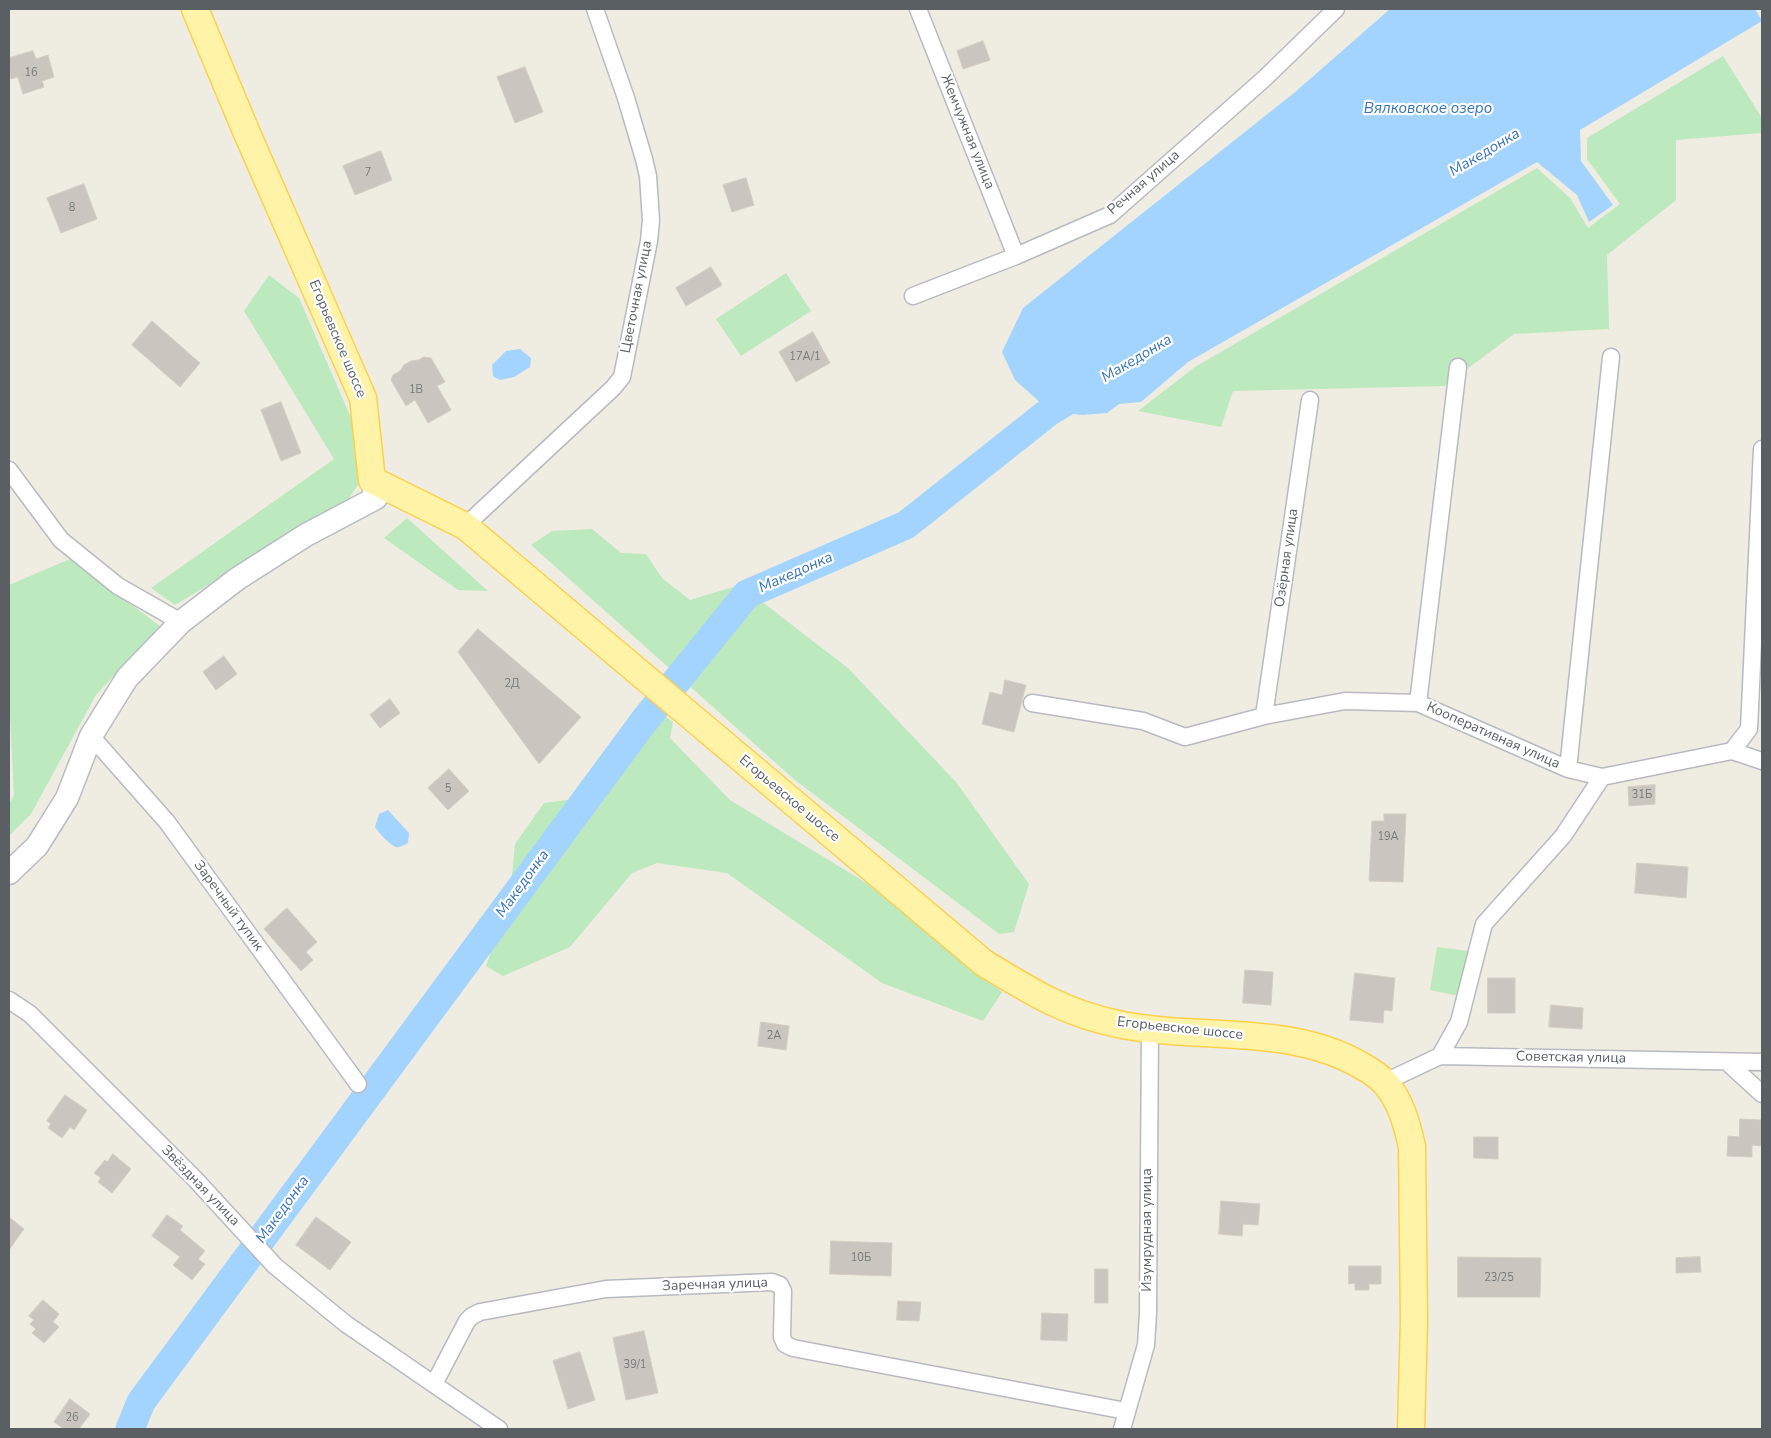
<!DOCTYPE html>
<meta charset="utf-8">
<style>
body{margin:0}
#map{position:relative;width:1771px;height:1438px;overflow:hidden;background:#efece2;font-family:"Nunito Sans",sans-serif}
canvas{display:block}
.frame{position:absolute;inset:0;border:10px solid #5a5f64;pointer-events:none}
</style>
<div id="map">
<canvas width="1771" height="1438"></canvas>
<div class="frame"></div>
</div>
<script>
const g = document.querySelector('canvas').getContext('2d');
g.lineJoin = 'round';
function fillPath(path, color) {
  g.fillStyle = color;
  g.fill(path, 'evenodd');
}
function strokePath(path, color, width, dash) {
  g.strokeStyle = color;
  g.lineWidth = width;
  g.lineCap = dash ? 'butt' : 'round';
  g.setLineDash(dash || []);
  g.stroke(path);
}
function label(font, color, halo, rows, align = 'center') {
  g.font = font + ' "Nunito Sans",sans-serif';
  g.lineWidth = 4.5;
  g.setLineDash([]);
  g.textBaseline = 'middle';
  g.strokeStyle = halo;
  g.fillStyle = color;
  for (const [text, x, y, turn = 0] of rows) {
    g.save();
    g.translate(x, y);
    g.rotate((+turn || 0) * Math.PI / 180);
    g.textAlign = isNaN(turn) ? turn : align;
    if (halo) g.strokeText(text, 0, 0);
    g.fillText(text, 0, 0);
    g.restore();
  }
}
const green = new Path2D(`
 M 1723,56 L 1762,118 L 1762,133 L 1676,140 L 1676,200 L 1607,255 L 1609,329 L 1514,334 L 1444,386 L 1233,391 L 1221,427 L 1138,411 L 1195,367 L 1537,168 L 1570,198 L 1588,228 L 1620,204 L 1587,159 L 1587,138 Z
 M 786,273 L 811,311 L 741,356 L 716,319 Z
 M 269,275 L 299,298 L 371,464 L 348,500 L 175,605 L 151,588 L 334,459 L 244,311 Z
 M 407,518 L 488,591 L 458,590 L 384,538 Z
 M 592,529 L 621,553 L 646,554 L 662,578 L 690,600 L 740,585 L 848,668 L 956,782 L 1029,884 L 1014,932 L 999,934 L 795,780 L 531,545 L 552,531 Z
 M 70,559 L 160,626 L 96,695 L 31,814 L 9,836 L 9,804 L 14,795 L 10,717 L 9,715 L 9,585 Z
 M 662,714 L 673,722 L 670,738 L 730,800 L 873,887 L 1002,992 L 983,1021 L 882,983 L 727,873 L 657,863 L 632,873 L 570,947 L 503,976 L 486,966 L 510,895 L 515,844 L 544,803 L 605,795 Z
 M 1437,947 L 1469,951 L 1459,996 L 1430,990 Z`);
const water = new Path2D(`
 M 1390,9 L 1755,9 L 1762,21 L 1580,130 L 1581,161 L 1613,205 L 1589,222 L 1577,195 L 1537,162 L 1188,362 L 1141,402 L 1119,404 L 1107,413 L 1082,415 L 1050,411 L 1015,380 L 1002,352 L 1023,308 L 1294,93 Z
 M 520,349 L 531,358 L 530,367 L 514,377 L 500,380 L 493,376 L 492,365 L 506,351 Z
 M 388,810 L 409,833 L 408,843 C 404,845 400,848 396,847 C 390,845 378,832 375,827 L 379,814 Z`);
const river = new Path2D(`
 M 130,1429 L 141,1402 L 644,721 L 747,594 L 906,525 L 1050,411 L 1083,391`);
const building = new Path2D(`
 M 983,41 L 990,60 L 963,69 L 957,51 Z
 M 33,51 L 36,59 L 48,55 L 54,77 L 42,81 L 44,87 L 23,94 L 18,77 L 11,79 L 9,70 L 9,58 Z
 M 525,67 L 543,112 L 515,123 L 497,77 Z
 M 381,151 L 392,180 L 355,195 L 343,166 Z
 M 746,178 L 754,205 L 732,212 L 723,185 Z
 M 84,184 L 97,219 L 61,233 L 47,198 Z
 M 711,267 L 722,285 L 686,306 L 676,288 Z
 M 152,321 L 200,363 L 180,387 L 132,345 Z
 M 813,332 L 830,363 L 796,382 L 779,352 Z
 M 424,357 L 431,358 L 445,382 L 437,386 L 451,410 L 428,423 L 415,400 L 406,406 L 391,380 L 393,375 L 400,371 L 404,365 L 411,361 L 418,360 Z
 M 281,402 L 301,453 L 281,461 L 261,410 Z
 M 478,629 L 581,717 L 539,764 L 458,652 Z
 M 224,656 L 237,674 L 216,690 L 203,672 Z
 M 1005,680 L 1026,685 L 1014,732 L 982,724 L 990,692 L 1002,695 Z
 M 390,699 L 400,713 L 380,728 L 370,715 Z
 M 449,769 L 469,791 L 448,810 L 428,788 Z
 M 1655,785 L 1655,804 L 1629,806 L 1628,787 Z
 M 1384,814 L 1406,814 L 1403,882 L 1369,881 L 1372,821 L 1384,821 Z
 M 1637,863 L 1688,867 L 1686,898 L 1635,893 Z
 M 287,908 L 317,942 L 306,952 L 313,960 L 301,971 L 264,929 Z
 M 1245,970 L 1273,972 L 1271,1005 L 1243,1003 Z
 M 1355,973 L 1395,978 L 1392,1011 L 1384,1010 L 1383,1023 L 1350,1020 Z
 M 1488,978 L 1515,978 L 1515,1013 L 1488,1013 Z
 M 1551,1005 L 1583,1008 L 1582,1029 L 1549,1027 Z
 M 761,1022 L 789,1026 L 786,1050 L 758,1046 Z
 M 65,1095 L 87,1110 L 74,1130 L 70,1127 L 62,1138 L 48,1128 L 51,1124 L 47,1121 Z
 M 1740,1119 L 1762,1120 L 1762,1146 L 1752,1145 L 1752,1157 L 1727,1156 L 1728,1136 L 1739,1137 Z
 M 1474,1137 L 1498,1137 L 1498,1159 L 1474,1158 Z
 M 113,1154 L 131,1169 L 112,1193 L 98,1182 L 101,1178 L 94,1173 L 105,1160 L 107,1162 Z
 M 1221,1201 L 1260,1204 L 1258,1225 L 1243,1224 L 1242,1236 L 1219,1234 Z
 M 167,1215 L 183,1226 L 180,1230 L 205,1251 L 198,1259 L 205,1264 L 192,1280 L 173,1265 L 180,1257 L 152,1236 Z
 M 9,1217 L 24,1229 L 9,1250 Z
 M 316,1217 L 351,1242 L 330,1270 L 296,1245 Z
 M 831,1241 L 892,1243 L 891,1276 L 830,1274 Z
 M 1458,1257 L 1541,1258 L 1540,1297 L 1458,1297 Z
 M 1700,1257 L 1701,1272 L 1676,1273 L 1676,1258 Z
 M 1349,1266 L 1381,1266 L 1381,1284 L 1369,1284 L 1369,1290 L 1355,1290 L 1355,1283 L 1349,1284 Z
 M 1095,1269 L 1108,1269 L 1108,1303 L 1095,1303 Z
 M 43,1300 L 59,1314 L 53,1322 L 59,1327 L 44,1343 L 32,1333 L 36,1329 L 30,1324 L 34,1320 L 29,1316 Z
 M 898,1301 L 921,1302 L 919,1321 L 897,1320 Z
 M 1042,1313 L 1068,1314 L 1067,1341 L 1041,1340 Z
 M 644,1331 L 658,1393 L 626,1400 L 613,1338 Z
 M 580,1352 L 595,1400 L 568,1409 L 553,1361 Z
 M 70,1399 L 90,1414 L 79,1429 L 64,1429 L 54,1422 Z`);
const street = new Path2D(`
 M 918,9 L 1016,256
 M 913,296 L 1016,256 L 1110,215 L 1265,78 L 1336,9
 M 9,470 L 61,540 L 118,586 L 181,622
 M 465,526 L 613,388 L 622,377 L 649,241 L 651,220 L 648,176 L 644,159 L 626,98 L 595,9
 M 1032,703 L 1143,721 L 1185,737 L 1264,716 L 1345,701 L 1418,703 L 1568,769 L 1602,777
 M 1418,703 L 1458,367
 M 1264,716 L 1310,400
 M 91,736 L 167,822 L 358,1084
 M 1732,751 L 1749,729 L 1762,449
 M 1732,751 L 1762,761
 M 1568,769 L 1611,357
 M 9,1000 L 30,1014 L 195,1179 L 275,1266 L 346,1324 L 499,1429
 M 1440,1056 L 1459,1022 L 1484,924 L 1563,836 L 1602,777 L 1732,751
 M 1727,1062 L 1762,1094
 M 1385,1082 L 1440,1056 L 1762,1062
 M 434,1384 L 467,1321 L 472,1316 L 480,1312 L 606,1289 L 772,1282 L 780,1285 L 783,1291 L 782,1337 L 785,1344 L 793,1348 L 1126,1411
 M 1122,1429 L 1146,1345 L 1148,1313 L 1150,1028`);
const secondary = new Path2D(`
 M 9,873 L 37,846 L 67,798 L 91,736 L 127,678 L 181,622 L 237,579 L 306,535 L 376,498 L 372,480`);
const primary = new Path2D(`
 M 195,9 L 246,131 L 363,398 L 372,480 L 465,526 L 984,963 C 1030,991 1064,1013 1118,1024 C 1198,1041 1289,1023 1362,1066 C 1371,1071 1380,1077 1386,1084 C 1401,1102 1407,1124 1412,1147 L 1414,1322 L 1411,1429`);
const numberNames = [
 ["16",31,73],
 ["7",368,173],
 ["8",72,208],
 ["17А/1",805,357],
 ["1В",416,390],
 ["2Д",512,684],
 ["5",448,789],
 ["31Б",1642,795],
 ["19А",1388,837],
 ["2А",774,1036],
 ["10Б",861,1258],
 ["23/25",1499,1278],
 ["39/1",635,1365],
 ["26",72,1418]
];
const streetNames = [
 ["Жемчужная улица",967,132,68],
 ["Речная улица",1144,183,-41],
 ["Цветочная улица",637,297,-79],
 ["Егорьевское шоссе",337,339,67],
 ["Озёрная улица",1287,558,-82],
 ["Кооперативная улица",1493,736,24],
 ["Егорьевское шоссе",789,799,40],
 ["Заречный тупик",228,906,54],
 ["Егорьевское шоссе",1180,1029,6],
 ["Советская улица",1571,1058,1],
 ["Звёздная улица",200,1186,46],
 ["Изумрудная улица",1148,1230,-90],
 ["Заречная улица",715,1285,-2]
];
const waterNames = [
 ["Вялковское озеро",1428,109],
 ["Македонка",1485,153,-31],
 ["Македонка",1137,359,-31],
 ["Македонка",796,573,-24],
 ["Македонка",523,884,-54],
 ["Македонка",283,1210,-54]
];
fillPath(green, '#bce9bd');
fillPath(water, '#a2d4ff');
strokePath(river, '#a2d4ff', 29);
fillPath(building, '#cac6bf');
strokePath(building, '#d4cec0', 1);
strokePath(street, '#b7bac0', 19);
strokePath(secondary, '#b8bcc2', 25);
strokePath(primary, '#fdd04c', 29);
strokePath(street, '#fff', 16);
strokePath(secondary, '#fff', 22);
strokePath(primary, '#fff3a7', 26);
label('11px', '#76797b', null, numberNames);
label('14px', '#5a5f64', '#fff', streetNames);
label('italic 15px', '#3673ba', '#fff', waterNames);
</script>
